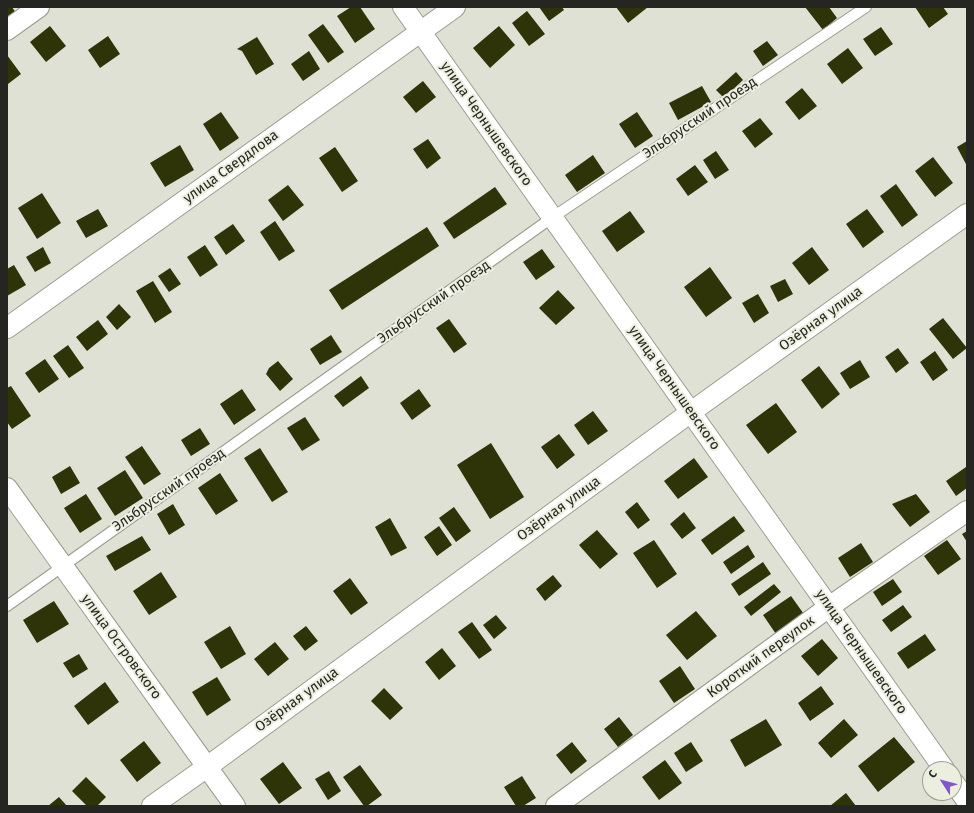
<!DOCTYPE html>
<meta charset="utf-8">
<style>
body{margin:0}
#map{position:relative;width:974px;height:813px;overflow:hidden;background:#dee1d3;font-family:"Fira Sans",sans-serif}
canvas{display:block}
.frame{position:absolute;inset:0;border:8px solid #252621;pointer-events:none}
.north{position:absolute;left:922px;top:761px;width:40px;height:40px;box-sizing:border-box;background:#ecefe0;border:1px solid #9c9f94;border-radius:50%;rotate:306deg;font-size:11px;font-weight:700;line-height:16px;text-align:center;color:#252621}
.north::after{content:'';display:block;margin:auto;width:14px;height:18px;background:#8157d0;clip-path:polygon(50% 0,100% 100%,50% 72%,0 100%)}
</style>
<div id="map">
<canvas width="974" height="813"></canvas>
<div class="frame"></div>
<div class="north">С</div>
</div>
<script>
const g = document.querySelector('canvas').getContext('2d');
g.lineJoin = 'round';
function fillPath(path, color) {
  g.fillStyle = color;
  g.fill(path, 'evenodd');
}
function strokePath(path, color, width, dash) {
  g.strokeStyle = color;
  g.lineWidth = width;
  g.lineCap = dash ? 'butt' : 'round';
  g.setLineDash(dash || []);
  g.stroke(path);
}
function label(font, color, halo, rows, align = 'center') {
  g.font = font + ' "Fira Sans",sans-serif';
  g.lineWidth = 4;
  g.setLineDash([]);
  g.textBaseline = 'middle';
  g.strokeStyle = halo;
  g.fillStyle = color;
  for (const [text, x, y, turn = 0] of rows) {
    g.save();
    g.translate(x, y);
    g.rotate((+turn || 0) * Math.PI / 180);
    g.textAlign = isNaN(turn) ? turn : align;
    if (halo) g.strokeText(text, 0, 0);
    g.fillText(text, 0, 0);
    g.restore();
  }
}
const building = new Path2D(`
 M 7,7 L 12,7 L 16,13 L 7,20 Z
 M 351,7 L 360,7 L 375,29 L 355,43 L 337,16 Z
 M 539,7 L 562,7 L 564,10 L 549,21 Z
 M 616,7 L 648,7 L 628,23 Z
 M 805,7 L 829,7 L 837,18 L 823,30 Z
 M 915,7 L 943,7 L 948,14 L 929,28 Z
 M 527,11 L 545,34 L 529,46 L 512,23 Z
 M 323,24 L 344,52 L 328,63 L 308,35 Z
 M 50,26 L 66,46 L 46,62 L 30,42 Z
 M 499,26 L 515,45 L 490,68 L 473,48 Z
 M 881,27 L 893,44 L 875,56 L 863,39 Z
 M 108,36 L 120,54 L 100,68 L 88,50 Z
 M 257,37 L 274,64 L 256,75 L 242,51 L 237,49 Z
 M 767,41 L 778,55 L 763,66 L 753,51 Z
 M 848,48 L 863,68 L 842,84 L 827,64 Z
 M 309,51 L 320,69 L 303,81 L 291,64 Z
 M 7,55 L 21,74 L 8,84 L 7,83 Z
 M 736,72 L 743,80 L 724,98 L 716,90 Z
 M 423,81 L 436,97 L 416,113 L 403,97 Z
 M 702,86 L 711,102 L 678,120 L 669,103 Z
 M 802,88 L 817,106 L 799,120 L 785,102 Z
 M 221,112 L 239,138 L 220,151 L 203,124 Z
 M 637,112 L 653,136 L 635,148 L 619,124 Z
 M 760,118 L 773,134 L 755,148 L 742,131 Z
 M 428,139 L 441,158 L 427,169 L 413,149 Z
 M 967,141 L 967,166 L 957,147 Z
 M 180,145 L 194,170 L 165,187 L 150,163 Z
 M 335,147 L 358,181 L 342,192 L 319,158 Z
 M 716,151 L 729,170 L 715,179 L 703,160 Z
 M 593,155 L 605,173 L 577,192 L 565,175 Z
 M 933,157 L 953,183 L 935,197 L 915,171 Z
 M 695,165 L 708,182 L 688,196 L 676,179 Z
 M 896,184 L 918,215 L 902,227 L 880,196 Z
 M 288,185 L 304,205 L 283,221 L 268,200 Z
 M 495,187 L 507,204 L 454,239 L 443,223 Z
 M 42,193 L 61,223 L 37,239 L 18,208 Z
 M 98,209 L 108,226 L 86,238 L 76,221 Z
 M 867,209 L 884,232 L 863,248 L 846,224 Z
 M 630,211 L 645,232 L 617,252 L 602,231 Z
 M 275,221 L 295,251 L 279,261 L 260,232 Z
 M 233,224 L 245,241 L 226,255 L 214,237 Z
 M 427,227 L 439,246 L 342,310 L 329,290 Z
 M 205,245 L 218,265 L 200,277 L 187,257 Z
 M 43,247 L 51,263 L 35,272 L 26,257 Z
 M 812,247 L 829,270 L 809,285 L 792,263 Z
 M 542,249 L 555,267 L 536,280 L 523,262 Z
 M 14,265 L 26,285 L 7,296 L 7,269 Z
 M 710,267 L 732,298 L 706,317 L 684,287 Z
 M 170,268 L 181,284 L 169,292 L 158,276 Z
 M 785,279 L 793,294 L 778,302 L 770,286 Z
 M 153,281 L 172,312 L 155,323 L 136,291 Z
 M 558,290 L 575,308 L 556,325 L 539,308 Z
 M 758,294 L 769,313 L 754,323 L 742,303 Z
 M 119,304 L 131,317 L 117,330 L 106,317 Z
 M 943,318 L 967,348 L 953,359 L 929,329 Z
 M 449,319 L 467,344 L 454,353 L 436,328 Z
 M 98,320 L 108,334 L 87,351 L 76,337 Z
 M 331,335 L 342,352 L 320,365 L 310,349 Z
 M 68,345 L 84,368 L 69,378 L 53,356 Z
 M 898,348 L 909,363 L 896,373 L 885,357 Z
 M 935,351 L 948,370 L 933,381 L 920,362 Z
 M 45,359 L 59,379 L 39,393 L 25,373 Z
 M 860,360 L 870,377 L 850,389 L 840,373 Z
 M 278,361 L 293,379 L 280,391 L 266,374 L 269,368 Z
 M 819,366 L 840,394 L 822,409 L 801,380 Z
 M 361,376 L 369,388 L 343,407 L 334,396 Z
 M 11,386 L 31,416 L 12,429 L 7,422 L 7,388 Z
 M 242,389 L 256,410 L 234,425 L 220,404 Z
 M 419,389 L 431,406 L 412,420 L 400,403 Z
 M 776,403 L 797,432 L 768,454 L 746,425 Z
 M 593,411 L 608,431 L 588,445 L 574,425 Z
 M 305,417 L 320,440 L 302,451 L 287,428 Z
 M 200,428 L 210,444 L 191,456 L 181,440 Z
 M 559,434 L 575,455 L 557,469 L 541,447 Z
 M 491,443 L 524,497 L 490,519 L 457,465 Z
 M 142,446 L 161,474 L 144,485 L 125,457 Z
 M 260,448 L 288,492 L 272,502 L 244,458 Z
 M 694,458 L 708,477 L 678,499 L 664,481 Z
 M 70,466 L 80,483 L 61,494 L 52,477 Z
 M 966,467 L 967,469 L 967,488 L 956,496 L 946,481 Z
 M 125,470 L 143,498 L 115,516 L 97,488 Z
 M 220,473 L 238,501 L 216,515 L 198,488 Z
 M 86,494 L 102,519 L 80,533 L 64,508 Z
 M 916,494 L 930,512 L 910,527 L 892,504 Z
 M 637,502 L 650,520 L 638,529 L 625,512 Z
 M 173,504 L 185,525 L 169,535 L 157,514 Z
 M 454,507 L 471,531 L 456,542 L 439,518 Z
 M 684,512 L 696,528 L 682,539 L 670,524 Z
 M 734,516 L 745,531 L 712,555 L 701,540 Z
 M 390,518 L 407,548 L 391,556 L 375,527 Z
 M 439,526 L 452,545 L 437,556 L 424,537 Z
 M 597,530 L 618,554 L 600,569 L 579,545 Z
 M 967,531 L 967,542 L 962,534 Z
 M 142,536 L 151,550 L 115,571 L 106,556 Z
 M 654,540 L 677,574 L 657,588 L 633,553 Z
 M 947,540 L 961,559 L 938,575 L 924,556 Z
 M 861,543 L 873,562 L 850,577 L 838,558 Z
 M 748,545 L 755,557 L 731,574 L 723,562 Z
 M 763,562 L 771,574 L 739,596 L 731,584 Z
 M 161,572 L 177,597 L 149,615 L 133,591 Z
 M 553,575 L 562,586 L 545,601 L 536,589 Z
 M 350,578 L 368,603 L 351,615 L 333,591 Z
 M 893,579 L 902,592 L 882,606 L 873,592 Z
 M 774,584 L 781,592 L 751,616 L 744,607 Z
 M 791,596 L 806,617 L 778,637 L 763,615 Z
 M 54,601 L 69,624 L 37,643 L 23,620 Z
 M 903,605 L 912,617 L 891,632 L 882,620 Z
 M 696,611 L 717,636 L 687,660 L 666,635 Z
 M 496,615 L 507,628 L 494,639 L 483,625 Z
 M 472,622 L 492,650 L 479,659 L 458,632 Z
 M 230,626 L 246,654 L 221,669 L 204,642 Z
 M 306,626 L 318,641 L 305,651 L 293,636 Z
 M 925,634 L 936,650 L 908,669 L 897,653 Z
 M 822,639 L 838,658 L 818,676 L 801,656 Z
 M 275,642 L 289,659 L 268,676 L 254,659 Z
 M 442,648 L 456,666 L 439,680 L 425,662 Z
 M 79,654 L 88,669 L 73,678 L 63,663 Z
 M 680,666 L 695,689 L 674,703 L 659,681 Z
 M 217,677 L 231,700 L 207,716 L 192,692 Z
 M 105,682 L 119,702 L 88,725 L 74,706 Z
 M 821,686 L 834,704 L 810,721 L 798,703 Z
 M 384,688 L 403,708 L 390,720 L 371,701 Z
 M 619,717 L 633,735 L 618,747 L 604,729 Z
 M 766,719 L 782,745 L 745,767 L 730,740 Z
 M 844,719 L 858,735 L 831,758 L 818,743 Z
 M 894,737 L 915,762 L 878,792 L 858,766 Z
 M 144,741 L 161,763 L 137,782 L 120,760 Z
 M 572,742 L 587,761 L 571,774 L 556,755 Z
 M 691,742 L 703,761 L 686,772 L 674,753 Z
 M 665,760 L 682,783 L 659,800 L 642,777 Z
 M 283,762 L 302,788 L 279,804 L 260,779 Z
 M 360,765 L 382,795 L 367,806 L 364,806 L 343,777 Z
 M 329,771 L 341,791 L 328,800 L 315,779 Z
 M 522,776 L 536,798 L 523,806 L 516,806 L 504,787 Z
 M 86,777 L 106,797 L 97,806 L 87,806 L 72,791 Z
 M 846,793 L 856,806 L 830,806 Z
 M 59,797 L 67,806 L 48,806 Z`);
const lane = new Path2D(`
 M 7,606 L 553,217 L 866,7`);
const street = new Path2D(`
 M 403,7 L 944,769
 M 7,30 L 39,7
 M 7,328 L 455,7
 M 7,488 L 235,806
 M 954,783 L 967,801
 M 152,806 L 207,767 L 691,412 L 967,214
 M 556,806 L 829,607 L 967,511`);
const streetNames = [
 ["Эльбрусский проезд",700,118,-34],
 ["улица Чернышевского",486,124,55],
 ["улица Свердлова",231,167,-36],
 ["Эльбрусский проезд",434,302,-35],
 ["Озёрная улица",821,319,-36],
 ["улица Чернышевского",674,388,55],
 ["Эльбрусский проезд",169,490,-35],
 ["Озёрная улица",559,509,-36],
 ["улица Островского",121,647,54],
 ["улица Чернышевского",861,652,55],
 ["Короткий переулок",761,657,-36],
 ["Озёрная улица",297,700,-36]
];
fillPath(building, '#2e3408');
strokePath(lane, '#9a9c8f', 12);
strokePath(street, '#9a9c8f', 22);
strokePath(lane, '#fff', 10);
strokePath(street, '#fff', 20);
label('14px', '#252621', '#ecefe0', streetNames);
</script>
